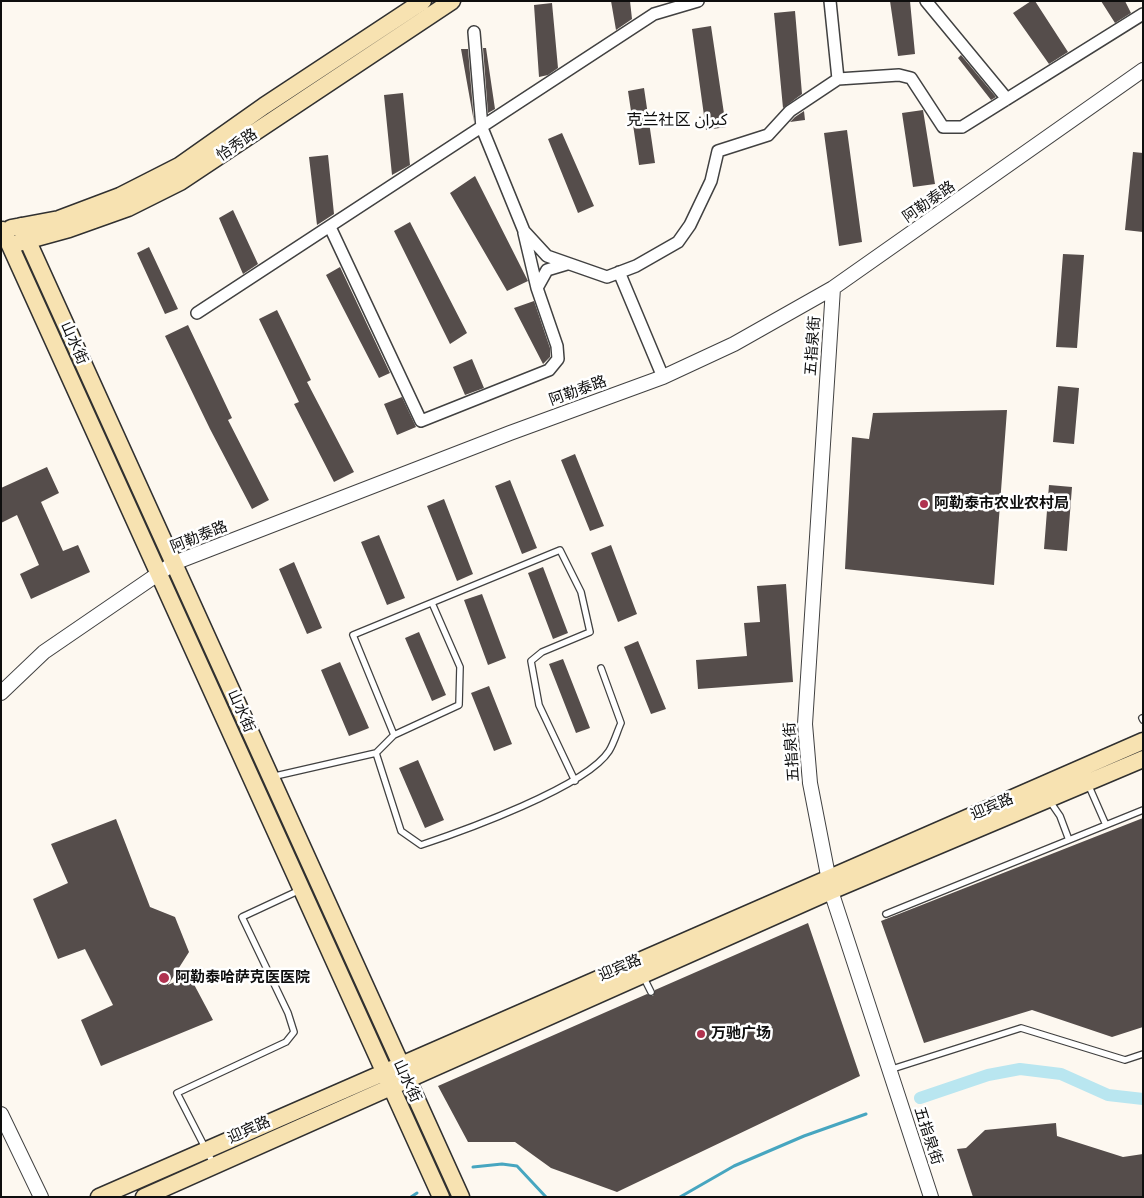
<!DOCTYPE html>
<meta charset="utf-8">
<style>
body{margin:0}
#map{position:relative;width:1144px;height:1198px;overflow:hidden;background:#fdf8f0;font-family:"Roboto Serif",serif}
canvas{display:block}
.frame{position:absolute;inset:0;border:2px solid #0e0e0e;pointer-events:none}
</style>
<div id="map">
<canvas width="1144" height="1198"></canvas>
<div class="frame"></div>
</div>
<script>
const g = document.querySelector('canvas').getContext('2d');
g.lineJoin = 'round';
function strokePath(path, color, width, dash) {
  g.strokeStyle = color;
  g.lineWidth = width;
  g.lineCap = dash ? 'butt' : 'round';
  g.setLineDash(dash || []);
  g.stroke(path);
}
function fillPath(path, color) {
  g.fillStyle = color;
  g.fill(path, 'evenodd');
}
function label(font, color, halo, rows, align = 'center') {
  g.font = font + ' "Roboto Serif","Noto Sans Arabic","Noto Sans SC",serif';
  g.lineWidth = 5;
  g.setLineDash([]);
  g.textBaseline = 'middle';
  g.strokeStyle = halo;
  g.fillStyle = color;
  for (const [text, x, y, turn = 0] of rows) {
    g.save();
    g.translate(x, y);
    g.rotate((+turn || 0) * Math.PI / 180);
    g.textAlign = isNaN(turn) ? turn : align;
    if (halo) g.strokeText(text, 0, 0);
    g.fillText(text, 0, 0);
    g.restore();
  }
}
const stream = new Path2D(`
 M 473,1167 L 502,1164 L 517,1166 L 546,1197
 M 411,1197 L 417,1193
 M 680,1197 L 734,1166 L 804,1136 L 866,1114`);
const canal = new Path2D(`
 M 920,1098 L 988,1075 L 1020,1069 L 1061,1074 L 1108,1095 L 1143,1099`);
const building = new Path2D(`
 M 611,1 L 630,1 L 632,19 L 616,30 Z
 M 890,1 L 910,1 L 915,54 L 898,56 Z
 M 1031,1 L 1035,1 L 1068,52 L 1049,64 L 1013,13 Z
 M 1101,1 L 1125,1 L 1131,13 L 1115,23 Z
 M 552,3 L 558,68 L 548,75 L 539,77 L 534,5 Z
 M 795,11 L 802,94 L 783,108 L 774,13 Z
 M 711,26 L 726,127 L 706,130 L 692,29 Z
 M 483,48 L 486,48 L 495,109 L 488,113 Z
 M 461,49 L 468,49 L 474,122 Z
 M 961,55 L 996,97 L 991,100 L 958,58 Z
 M 644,88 L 655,163 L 639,165 L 628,91 Z
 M 403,93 L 410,165 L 392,175 L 384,95 Z
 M 923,110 L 935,184 L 913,187 L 902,113 Z
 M 804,111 L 805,120 L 790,122 L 795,117 Z
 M 847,130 L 862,242 L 839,246 L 824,133 Z
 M 562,133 L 594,206 L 578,213 L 548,139 Z
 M 1133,152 L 1143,153 L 1143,232 L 1125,230 Z
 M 328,155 L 334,214 L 317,225 L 309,157 Z
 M 475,176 L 528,281 L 507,291 L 450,193 Z
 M 233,210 L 258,264 L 243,274 L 219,218 Z
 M 410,222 L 467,333 L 450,344 L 394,231 Z
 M 149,247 L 178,309 L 165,314 L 137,253 Z
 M 1063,254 L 1084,255 L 1077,348 L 1056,347 Z
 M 340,267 L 390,373 L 379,378 L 326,275 Z
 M 534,301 L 550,348 L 550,357 L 543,364 L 514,308 Z
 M 277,310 L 311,380 L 307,382 L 354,472 L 334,482 L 294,404 L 299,402 L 259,319 Z
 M 188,325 L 232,418 L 228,420 L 269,500 L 252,509 L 210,429 L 165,336 Z
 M 472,359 L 484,388 L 465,395 L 453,367 Z
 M 1058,386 L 1079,388 L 1074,444 L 1053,442 Z
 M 402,397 L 416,427 L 397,435 L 384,404 Z
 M 1007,410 L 994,585 L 845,569 L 852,437 L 869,439 L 873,413 Z
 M 575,454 L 604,526 L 590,531 L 561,460 Z
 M 47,467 L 59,493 L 41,502 L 63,551 L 78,545 L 90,572 L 31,599 L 20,574 L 39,565 L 17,515 L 1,523 L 1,488 Z
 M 510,480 L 537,548 L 522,554 L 495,486 Z
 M 1049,485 L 1072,487 L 1067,551 L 1044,549 Z
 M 444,499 L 473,574 L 457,581 L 427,506 Z
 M 379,535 L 405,598 L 387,605 L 361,542 Z
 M 611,545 L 637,614 L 618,622 L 591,553 Z
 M 294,562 L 322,628 L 307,634 L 279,569 Z
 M 543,567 L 568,633 L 553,639 L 528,573 Z
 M 786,584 L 793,682 L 698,689 L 696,660 L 747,656 L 744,623 L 760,622 L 757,586 Z
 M 482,594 L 506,658 L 488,665 L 464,600 Z
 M 419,632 L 446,695 L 432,701 L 405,638 Z
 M 638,641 L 666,709 L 651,714 L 624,647 Z
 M 563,659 L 590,728 L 576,733 L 549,664 Z
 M 340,662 L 369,728 L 349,736 L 321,670 Z
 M 489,686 L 512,744 L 494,751 L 471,693 Z
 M 418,760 L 444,820 L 425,828 L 399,768 Z
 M 1143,818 L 1143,1027 L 1112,1037 L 1032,1010 L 924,1043 L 881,921 Z
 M 116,819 L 150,907 L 175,917 L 189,952 L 168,985 L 189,975 L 213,1020 L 101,1066 L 81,1020 L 113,1005 L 85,949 L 58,959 L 33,899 L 68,883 L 51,844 Z
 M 808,923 L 860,1076 L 617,1192 L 551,1168 L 515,1142 L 468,1142 L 438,1086 L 647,994 L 653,996 L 655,990 Z
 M 1056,1123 L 1057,1136 L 1123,1157 L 1143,1154 L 1143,1197 L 973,1197 L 957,1149 L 966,1148 L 985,1130 Z`);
const service = new Path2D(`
 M 1142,718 L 1143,720
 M 394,735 L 459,705 L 460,667 L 432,603
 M 376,753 L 401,831 L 421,845 C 463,831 586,787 609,751 C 614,743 617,732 621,723 L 601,668
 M 271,777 L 376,753 L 394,735 L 353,635 L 560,550 L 581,592 L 590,632 L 542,652 L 531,661 L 539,705 L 575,781
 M 1088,784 L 1106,825 L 1143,810
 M 1049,800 L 1060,816 L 1069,840
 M 886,914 L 1106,825
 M 643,976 L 651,992
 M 889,1070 L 1021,1028 L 1125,1060 L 1143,1054
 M 214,1165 L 177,1093 L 286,1042 L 294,1032 L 288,1013 L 242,917 L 300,890`);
const minor = new Path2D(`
 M 926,1 L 1007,99
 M 474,32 L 482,128 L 524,231 L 547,256 L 607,277 L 636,266 L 678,242 L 690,225 L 711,181 L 718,151 L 768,135 L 790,111 L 838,79 L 830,1
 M 838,79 L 899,75 L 911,78 L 943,127 L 962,127 L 1143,14
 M 330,227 L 421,421 L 549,370 L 558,359 L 557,346 L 537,288 L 524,233
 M 619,272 L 663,377
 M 537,288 L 547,270 L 567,264
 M 197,313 L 654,14 L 698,1`);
const tertiary = new Path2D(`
 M 833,288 L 805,724 L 810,783 L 831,891 L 931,1197
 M 1,693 L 44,652 L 174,563 L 510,433 L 663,377 L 734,344 L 833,288 L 1143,70
 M 1,1114 L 41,1197`);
const secondary = new Path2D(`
 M 21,226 L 461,1197
 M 11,228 L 59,219 L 120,196 L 179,166 L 264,106 L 423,1
 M 3,230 L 441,1197
 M 18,243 L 69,229 L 128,208 L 180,182 L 452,1
 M 99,1197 L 1143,741
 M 144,1197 L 831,891 L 1143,759`);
const markers = [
 [924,504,5,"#b03350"],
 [164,978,6,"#b03350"],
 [701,1034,5,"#b03350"]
];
const streetNames = [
 ["恰秀路",237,145,-34],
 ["阿勒泰路",929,202,-35],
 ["山水街",74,343,66],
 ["五指泉街",813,346,-86],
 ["阿勒泰路",578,391,-20],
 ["阿勒泰路",199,537,-22],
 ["山水街",241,711,66],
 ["五指泉街",792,752,-94],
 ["迎宾路",992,807,-23],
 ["迎宾路",620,968,-23],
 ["山水街",407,1081,65],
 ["迎宾路",249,1130,-24],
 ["五指泉街",928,1136,72]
];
const poiNames = [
 ["阿勒泰市农业农村局",934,504],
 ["阿勒泰哈萨克医医院",175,978],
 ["万驰广场",711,1034]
];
const neighbourhoodNames = [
 ["克兰社区 كىران",677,120]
];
strokePath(stream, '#47a6c0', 3);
strokePath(canal, '#b9e6f0', 12);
fillPath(building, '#554d4b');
strokePath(service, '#414141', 8);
strokePath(minor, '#414141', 14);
strokePath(tertiary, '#414141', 16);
strokePath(secondary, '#303030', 19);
strokePath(service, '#fff', 5.5);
strokePath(minor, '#fff', 11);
strokePath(tertiary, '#fff', 14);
strokePath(secondary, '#f7e2b1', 16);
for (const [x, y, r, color] of markers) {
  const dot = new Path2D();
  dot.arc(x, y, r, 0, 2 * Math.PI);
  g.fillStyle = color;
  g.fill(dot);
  strokePath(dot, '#fff', 2);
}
label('15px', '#0e0e0e', '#fff', streetNames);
label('bold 15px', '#0e0e0e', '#fff', poiNames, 'left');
label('16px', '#0e0e0e', '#fff', neighbourhoodNames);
</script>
